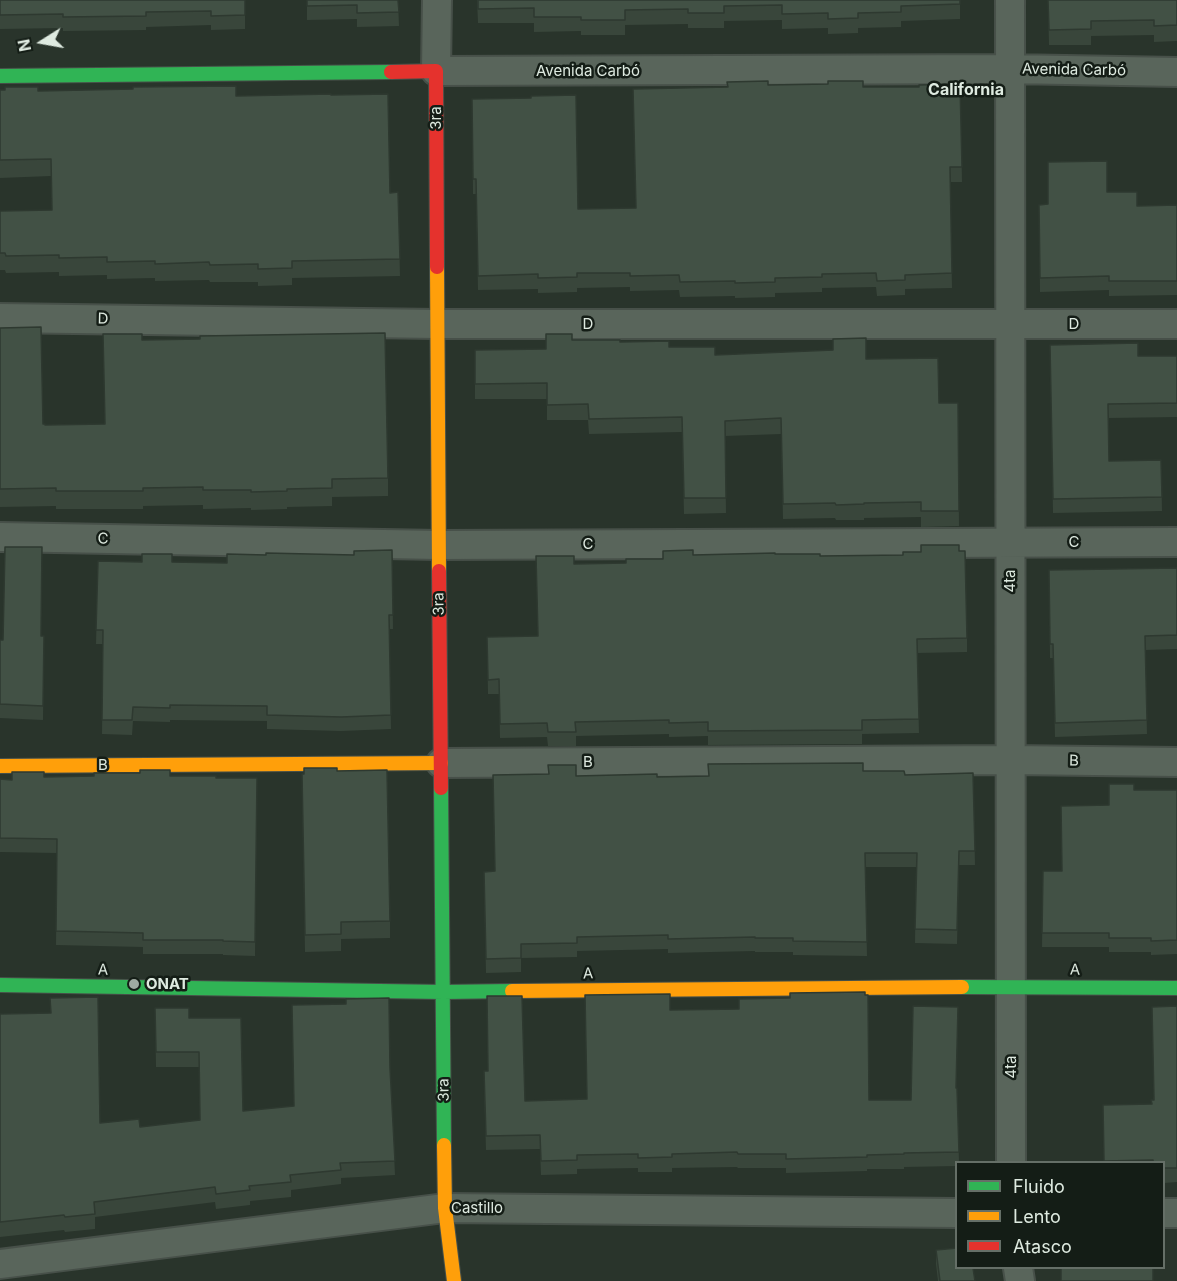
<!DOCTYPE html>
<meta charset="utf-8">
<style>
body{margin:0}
#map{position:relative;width:1177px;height:1281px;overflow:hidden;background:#29342b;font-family:Inter,sans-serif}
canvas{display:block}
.legend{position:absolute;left:955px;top:1161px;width:210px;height:108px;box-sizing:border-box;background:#141d16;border:2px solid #656f67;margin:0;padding:8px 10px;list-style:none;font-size:18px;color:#deeae0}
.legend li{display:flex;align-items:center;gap:12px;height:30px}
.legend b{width:30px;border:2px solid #656f67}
.north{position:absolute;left:12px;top:12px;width:60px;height:60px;-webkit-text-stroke:4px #141d16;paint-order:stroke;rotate:259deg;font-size:16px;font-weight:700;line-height:24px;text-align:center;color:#deeae0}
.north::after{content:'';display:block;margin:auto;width:21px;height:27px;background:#deeae0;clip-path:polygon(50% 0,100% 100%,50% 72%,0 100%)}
</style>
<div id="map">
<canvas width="1177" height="1281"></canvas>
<ul class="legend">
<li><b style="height:8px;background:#30b455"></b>Fluido</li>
<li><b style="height:8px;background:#ff9f0a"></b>Lento</li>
<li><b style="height:8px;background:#e5322d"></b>Atasco</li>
</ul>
<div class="north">N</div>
</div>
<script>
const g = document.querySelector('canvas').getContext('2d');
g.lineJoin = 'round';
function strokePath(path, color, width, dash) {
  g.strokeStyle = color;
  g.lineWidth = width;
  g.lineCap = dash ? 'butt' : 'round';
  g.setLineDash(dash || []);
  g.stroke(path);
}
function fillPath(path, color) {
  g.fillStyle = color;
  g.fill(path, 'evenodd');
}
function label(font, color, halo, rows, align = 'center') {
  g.font = font + ' Inter,sans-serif';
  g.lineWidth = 5;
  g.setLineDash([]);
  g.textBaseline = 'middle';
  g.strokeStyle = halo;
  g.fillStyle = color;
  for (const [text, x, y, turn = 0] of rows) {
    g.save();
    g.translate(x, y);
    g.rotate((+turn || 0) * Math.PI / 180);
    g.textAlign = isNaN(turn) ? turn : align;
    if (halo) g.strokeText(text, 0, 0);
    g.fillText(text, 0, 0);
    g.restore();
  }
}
const street = new Path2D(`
 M 437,0 L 436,71 L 1010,69 L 1177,72
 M 1010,0 L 1011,1162
 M 0,318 L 437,324 L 1177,324
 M 0,537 L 439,545 L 1177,542
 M 441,763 L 1011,760 L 1177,762
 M 1164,1213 L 1177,1213
 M 0,1264 L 445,1208 L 956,1213
 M 1018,1268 L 1020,1281`);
const fast = new Path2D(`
 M 0,76 L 391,72
 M 441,788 L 444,1145
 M 0,985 L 443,992 L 512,991
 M 962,987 L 1177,988`);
const slow = new Path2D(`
 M 437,267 L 439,571
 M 0,766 L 441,763
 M 512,991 L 962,987
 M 444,1145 L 445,1208 L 454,1281`);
const jam = new Path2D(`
 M 391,72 L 436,71 L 437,267
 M 439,571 L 441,788`);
const wall = new Path2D(`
 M 0,0 L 245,0 L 245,29 L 211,30 L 211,25 L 146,27 L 146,30 L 63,31 L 63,28 L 0,29 Z
 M 307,0 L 398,0 L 399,26 L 357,27 L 357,19 L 307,20 Z
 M 477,0 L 960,4 L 960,19 L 901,21 L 901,27 L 858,28 L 858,33 L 828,34 L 828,28 L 782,29 L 782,20 L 724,21 L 724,28 L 688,28 L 688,24 L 625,25 L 625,35 L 581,35 L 581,31 L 534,32 L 534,23 L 478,23 Z
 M 1048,0 L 1177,0 L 1177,41 L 1154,42 L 1154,35 L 1091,36 L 1091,45 L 1049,45 Z
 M 960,84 L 962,182 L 950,182 L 952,288 L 905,289 L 905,295 L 877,296 L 876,287 L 822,288 L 822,292 L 775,293 L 775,297 L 735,298 L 735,296 L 680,297 L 679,290 L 630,291 L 630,287 L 577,288 L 577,292 L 538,293 L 538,289 L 478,290 L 476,194 L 473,194 L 472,99 L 578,209 L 635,208 L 728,87 L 768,85 L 863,87 L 919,87 Z
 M 0,90 L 236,96 L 390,193 L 398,192 L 400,276 L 292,278 L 292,285 L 258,286 L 258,282 L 210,282 L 209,280 L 155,281 L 155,278 L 107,279 L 107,275 L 59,276 L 59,272 L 6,273 L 5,270 L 0,270 L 0,211 L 52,210 L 51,176 L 0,178 Z
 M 1107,192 L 1137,206 L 1177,205 L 1177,295 L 1109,296 L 1109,290 L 1040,292 L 1039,205 L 1048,204 Z
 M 0,328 L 43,424 L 45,425 L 104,424 L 142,340 L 388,478 L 388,496 L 332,497 L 332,506 L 287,507 L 287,509 L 251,510 L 251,508 L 203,509 L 203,505 L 143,506 L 143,509 L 56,509 L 56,506 L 0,507 Z
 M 572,340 L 620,342 L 669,347 L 715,355 L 866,359 L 939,403 L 958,403 L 959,526 L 921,527 L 921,517 L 864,518 L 864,520 L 836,520 L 835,518 L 783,519 L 781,434 L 725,436 L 726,513 L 684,514 L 682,432 L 589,434 L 588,420 L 547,420 L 547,399 L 475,399 L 475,350 L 546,349 Z
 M 1050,345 L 1138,356 L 1177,356 L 1177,417 L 1109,418 L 1109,461 L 1161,460 L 1162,511 L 1053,513 Z
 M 392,550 L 393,629 L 389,629 L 391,729 L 341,731 L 267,729 L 267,721 L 170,720 L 170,722 L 133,721 L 132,735 L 102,734 L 103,644 L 96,644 L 98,561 L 227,563 L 266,555 L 354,555 Z
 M 775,554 L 820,556 L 967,638 L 967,652 L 917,653 L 919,733 L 862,734 L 862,744 L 708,745 L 708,736 L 669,737 L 669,734 L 576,736 L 576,746 L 548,746 L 547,737 L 500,738 L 499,694 L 488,694 L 487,637 L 537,636 L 574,564 L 626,563 L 693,555 Z
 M 1177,568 L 1177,649 L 1145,650 L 1147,734 L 1055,737 L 1053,658 L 1050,658 L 1049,570 Z
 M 44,636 L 43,720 L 0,718 L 0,640 Z
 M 337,771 L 390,921 L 390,938 L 341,939 L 341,951 L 305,952 L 302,791 Z
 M 863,771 L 905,775 L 973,773 L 975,865 L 959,865 L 957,944 L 915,943 L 916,867 L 865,867 L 867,956 L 793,955 L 793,952 L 755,952 L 755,951 L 668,953 L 668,949 L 577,951 L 577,957 L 521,958 L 521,972 L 486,973 L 484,886 L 576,776 L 708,776 Z
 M 170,776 L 216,778 L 257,778 L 255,956 L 223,955 L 223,954 L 143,954 L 143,947 L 56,945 L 57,853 L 0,852 L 0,779 L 12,780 L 44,777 Z
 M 1134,790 L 1177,790 L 1177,954 L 1151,955 L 1151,952 L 1109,952 L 1109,947 L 1042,947 L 1043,871 L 1062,871 Z
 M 1177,1006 L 1177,1182 L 1164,1183 L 1164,1162 L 1104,1162 L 1103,1105 L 1152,1104 L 1153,1100 Z
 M 155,1008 L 189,1018 L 243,1111 L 294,1106 L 390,1068 L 395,1175 L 341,1178 L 341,1184 L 291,1190 L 291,1197 L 250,1201 L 250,1205 L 216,1209 L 215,1202 L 95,1217 L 95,1229 L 65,1232 L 64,1230 L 0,1237 L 0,1014 L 100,1123 L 140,1127 L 200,1121 L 199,1067 L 156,1067 Z
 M 670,1010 L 869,1100 L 911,1100 L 957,1088 L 959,1162 L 957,1162 L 957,1166 L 904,1167 L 904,1169 L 867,1169 L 867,1171 L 786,1173 L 786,1168 L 738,1168 L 737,1167 L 672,1168 L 672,1172 L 638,1172 L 638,1168 L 577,1169 L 577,1174 L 541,1175 L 540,1149 L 486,1150 L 484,1085 L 525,1101 L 587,1099 Z
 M 936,1250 L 975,1281 L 938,1281 L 936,1264 Z`);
const building = new Path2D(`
 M 0,0 L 245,0 L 245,15 L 211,16 L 211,11 L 146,12 L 146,16 L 63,17 L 63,14 L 0,15 Z
 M 307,0 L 398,0 L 399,12 L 357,13 L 357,5 L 307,6 Z
 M 478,0 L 960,0 L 960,4 L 901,6 L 901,12 L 858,13 L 858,18 L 828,19 L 828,13 L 782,14 L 782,5 L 724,6 L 724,13 L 688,13 L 688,9 L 625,10 L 625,20 L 581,20 L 581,17 L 534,17 L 534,8 L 478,9 Z
 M 1048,0 L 1177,0 L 1177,25 L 1154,26 L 1154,20 L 1091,21 L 1091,29 L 1049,30 Z
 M 768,81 L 768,85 L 828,84 L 828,81 L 863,81 L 863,87 L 919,87 L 919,85 L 960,84 L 962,167 L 950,167 L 952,273 L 905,275 L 905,280 L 877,281 L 876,273 L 822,274 L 822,277 L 775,278 L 775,282 L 735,283 L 735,281 L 680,282 L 679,275 L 630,276 L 630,273 L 577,273 L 577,277 L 538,278 L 538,274 L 478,276 L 476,179 L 473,179 L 472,99 L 531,98 L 531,96 L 576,95 L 578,209 L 636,208 L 633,89 L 728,87 L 727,82 Z
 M 236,86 L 236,96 L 331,94 L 331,95 L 388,94 L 390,193 L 398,192 L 400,259 L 292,261 L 292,268 L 258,269 L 258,264 L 210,265 L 209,262 L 155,264 L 155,261 L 107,262 L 107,257 L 59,258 L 59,255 L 6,256 L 5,253 L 0,253 L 0,211 L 52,210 L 51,159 L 0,160 L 0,90 L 5,90 L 5,87 L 38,87 L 38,91 L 133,89 L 133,87 Z
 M 1107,161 L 1107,192 L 1137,192 L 1137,206 L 1177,205 L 1177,281 L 1109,281 L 1109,276 L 1040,278 L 1039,205 L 1048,204 L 1048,162 Z
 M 41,327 L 43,424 L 45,424 L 45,425 L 105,424 L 103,334 L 142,334 L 142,340 L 200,339 L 200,336 L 385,333 L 388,478 L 332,479 L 332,488 L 287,489 L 287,491 L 251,492 L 251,490 L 203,490 L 203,487 L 143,488 L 143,491 L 56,491 L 56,488 L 0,489 L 0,328 Z
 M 546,334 L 572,334 L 572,340 L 620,340 L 620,342 L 669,341 L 669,347 L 715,347 L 715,355 L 833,350 L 833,339 L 866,338 L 866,359 L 938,358 L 939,403 L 958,403 L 959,511 L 921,511 L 921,502 L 864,503 L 864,504 L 836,505 L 835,503 L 783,504 L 781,418 L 725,421 L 726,498 L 684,498 L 682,417 L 589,419 L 588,404 L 547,405 L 547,383 L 475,384 L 475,350 L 546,349 Z
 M 1138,343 L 1138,356 L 1177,356 L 1177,403 L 1108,404 L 1109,461 L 1161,460 L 1162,497 L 1053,499 L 1050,345 Z
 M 921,545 L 959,545 L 959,551 L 965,551 L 967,638 L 917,639 L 919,719 L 862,720 L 862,730 L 708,731 L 708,722 L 669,723 L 669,720 L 575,722 L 576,732 L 548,732 L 547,723 L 500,724 L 499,679 L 488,680 L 487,637 L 538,636 L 536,556 L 574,556 L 574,564 L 626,563 L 626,559 L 663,559 L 663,551 L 693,550 L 693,555 L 775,553 L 775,554 L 820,554 L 820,556 L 903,555 L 903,552 L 921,552 Z
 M 5,547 L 42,547 L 41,636 L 44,636 L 43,706 L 0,704 L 0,640 L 3,640 Z
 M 392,550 L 393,615 L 389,615 L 391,715 L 341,717 L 267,715 L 267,706 L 170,705 L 170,708 L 133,707 L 132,720 L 102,720 L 103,630 L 96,630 L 98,561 L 142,562 L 142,554 L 172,554 L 172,562 L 227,563 L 227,554 L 266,555 L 266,553 L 354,555 L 354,551 Z
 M 1177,568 L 1177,635 L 1145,636 L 1147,720 L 1055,723 L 1053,644 L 1050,644 L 1049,570 Z
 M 863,763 L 863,771 L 904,771 L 905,775 L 973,773 L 975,851 L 959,851 L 957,930 L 915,929 L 917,853 L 865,853 L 867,942 L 793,941 L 793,938 L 755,938 L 755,937 L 668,939 L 668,935 L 577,937 L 577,943 L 521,944 L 521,958 L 486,959 L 484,872 L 495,871 L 493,775 L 549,774 L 548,765 L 576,765 L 576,776 L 657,774 L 657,777 L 709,776 L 708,764 Z
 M 304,768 L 337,768 L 337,771 L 387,770 L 390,921 L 341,922 L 341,934 L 305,935 L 302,774 L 304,774 Z
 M 140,770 L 170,770 L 170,776 L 216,776 L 216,778 L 257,778 L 255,942 L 223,941 L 223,940 L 143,940 L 143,933 L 56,931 L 57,839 L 0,838 L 0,779 L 12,780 L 12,772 L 44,772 L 44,777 L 94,776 L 94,773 L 140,773 Z
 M 1109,784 L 1134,784 L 1134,790 L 1177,790 L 1177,940 L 1151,941 L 1151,938 L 1109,938 L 1109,933 L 1042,933 L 1043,871 L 1062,871 L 1061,806 L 1109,805 Z
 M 865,992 L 865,995 L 868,995 L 869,1100 L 911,1100 L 913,1006 L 958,1007 L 956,1088 L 957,1088 L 959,1152 L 904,1153 L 904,1154 L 867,1155 L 867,1157 L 786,1159 L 786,1154 L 738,1154 L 737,1152 L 672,1154 L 672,1157 L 638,1158 L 638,1154 L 577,1155 L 577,1160 L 541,1161 L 540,1135 L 486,1136 L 484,1071 L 488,1071 L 487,996 L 522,996 L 525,1101 L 587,1099 L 585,995 L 670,994 L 670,1010 L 739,1009 L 739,999 L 790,998 L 790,993 Z
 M 98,997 L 100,1123 L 139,1119 L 140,1127 L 200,1120 L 199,1052 L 156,1052 L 155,1008 L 189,1008 L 189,1018 L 241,1018 L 243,1111 L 294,1106 L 292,1005 L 346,1004 L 346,999 L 389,998 L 390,1068 L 395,1161 L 340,1163 L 341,1170 L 290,1175 L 291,1182 L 249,1186 L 250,1190 L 216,1194 L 215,1187 L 94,1202 L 95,1214 L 65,1217 L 64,1215 L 0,1222 L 0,1014 L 51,1013 L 50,998 Z
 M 1177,1006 L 1177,1168 L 1164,1168 L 1164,1162 L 1153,1162 L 1153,1160 L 1104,1161 L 1103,1105 L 1152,1104 L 1151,1100 L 1154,1100 L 1152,1007 Z
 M 957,1248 L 957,1268 L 973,1268 L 975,1281 L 940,1281 L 936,1250 Z
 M 1061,1268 L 1153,1268 L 1153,1281 L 1061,1281 Z`);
const markers = [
 [134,984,6,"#9faaa1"]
];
const streetNames = [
 ["Avenida Carbó",1074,70,1],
 ["Avenida Carbó",588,71],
 ["3ra",436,118,-90],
 ["D",103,319,1],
 ["D",588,324],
 ["D",1074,324],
 ["C",103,539,1],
 ["C",1074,542],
 ["C",588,544],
 ["4ta",1010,581,-90],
 ["3ra",439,604,-91],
 ["B",1074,761,1],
 ["B",588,762],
 ["B",103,765],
 ["A",103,970,1],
 ["A",1075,970,1],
 ["A",588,974,-1],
 ["4ta",1011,1067,-90],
 ["3ra",444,1090,-91],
 ["Castillo",477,1208]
];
const poiNames = [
 ["ONAT",146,984]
];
const neighbourhoodNames = [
 ["California",966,90]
];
strokePath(street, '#475049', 32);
strokePath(fast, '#475049', 16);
strokePath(slow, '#475049', 16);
strokePath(jam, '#475049', 16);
strokePath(street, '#59655b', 28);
strokePath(fast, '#30b455', 14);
strokePath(slow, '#ff9f0a', 14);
strokePath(jam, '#e5322d', 14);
fillPath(wall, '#39463b');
fillPath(building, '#425145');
strokePath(building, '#2e3930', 1.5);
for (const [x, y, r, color] of markers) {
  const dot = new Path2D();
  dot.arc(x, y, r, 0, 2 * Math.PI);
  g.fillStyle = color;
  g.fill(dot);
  strokePath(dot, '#141d16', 2);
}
label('15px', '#deeae0', '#141d16', streetNames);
label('bold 15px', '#deeae0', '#141d16', poiNames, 'left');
label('bold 16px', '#deeae0', '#141d16', neighbourhoodNames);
</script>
